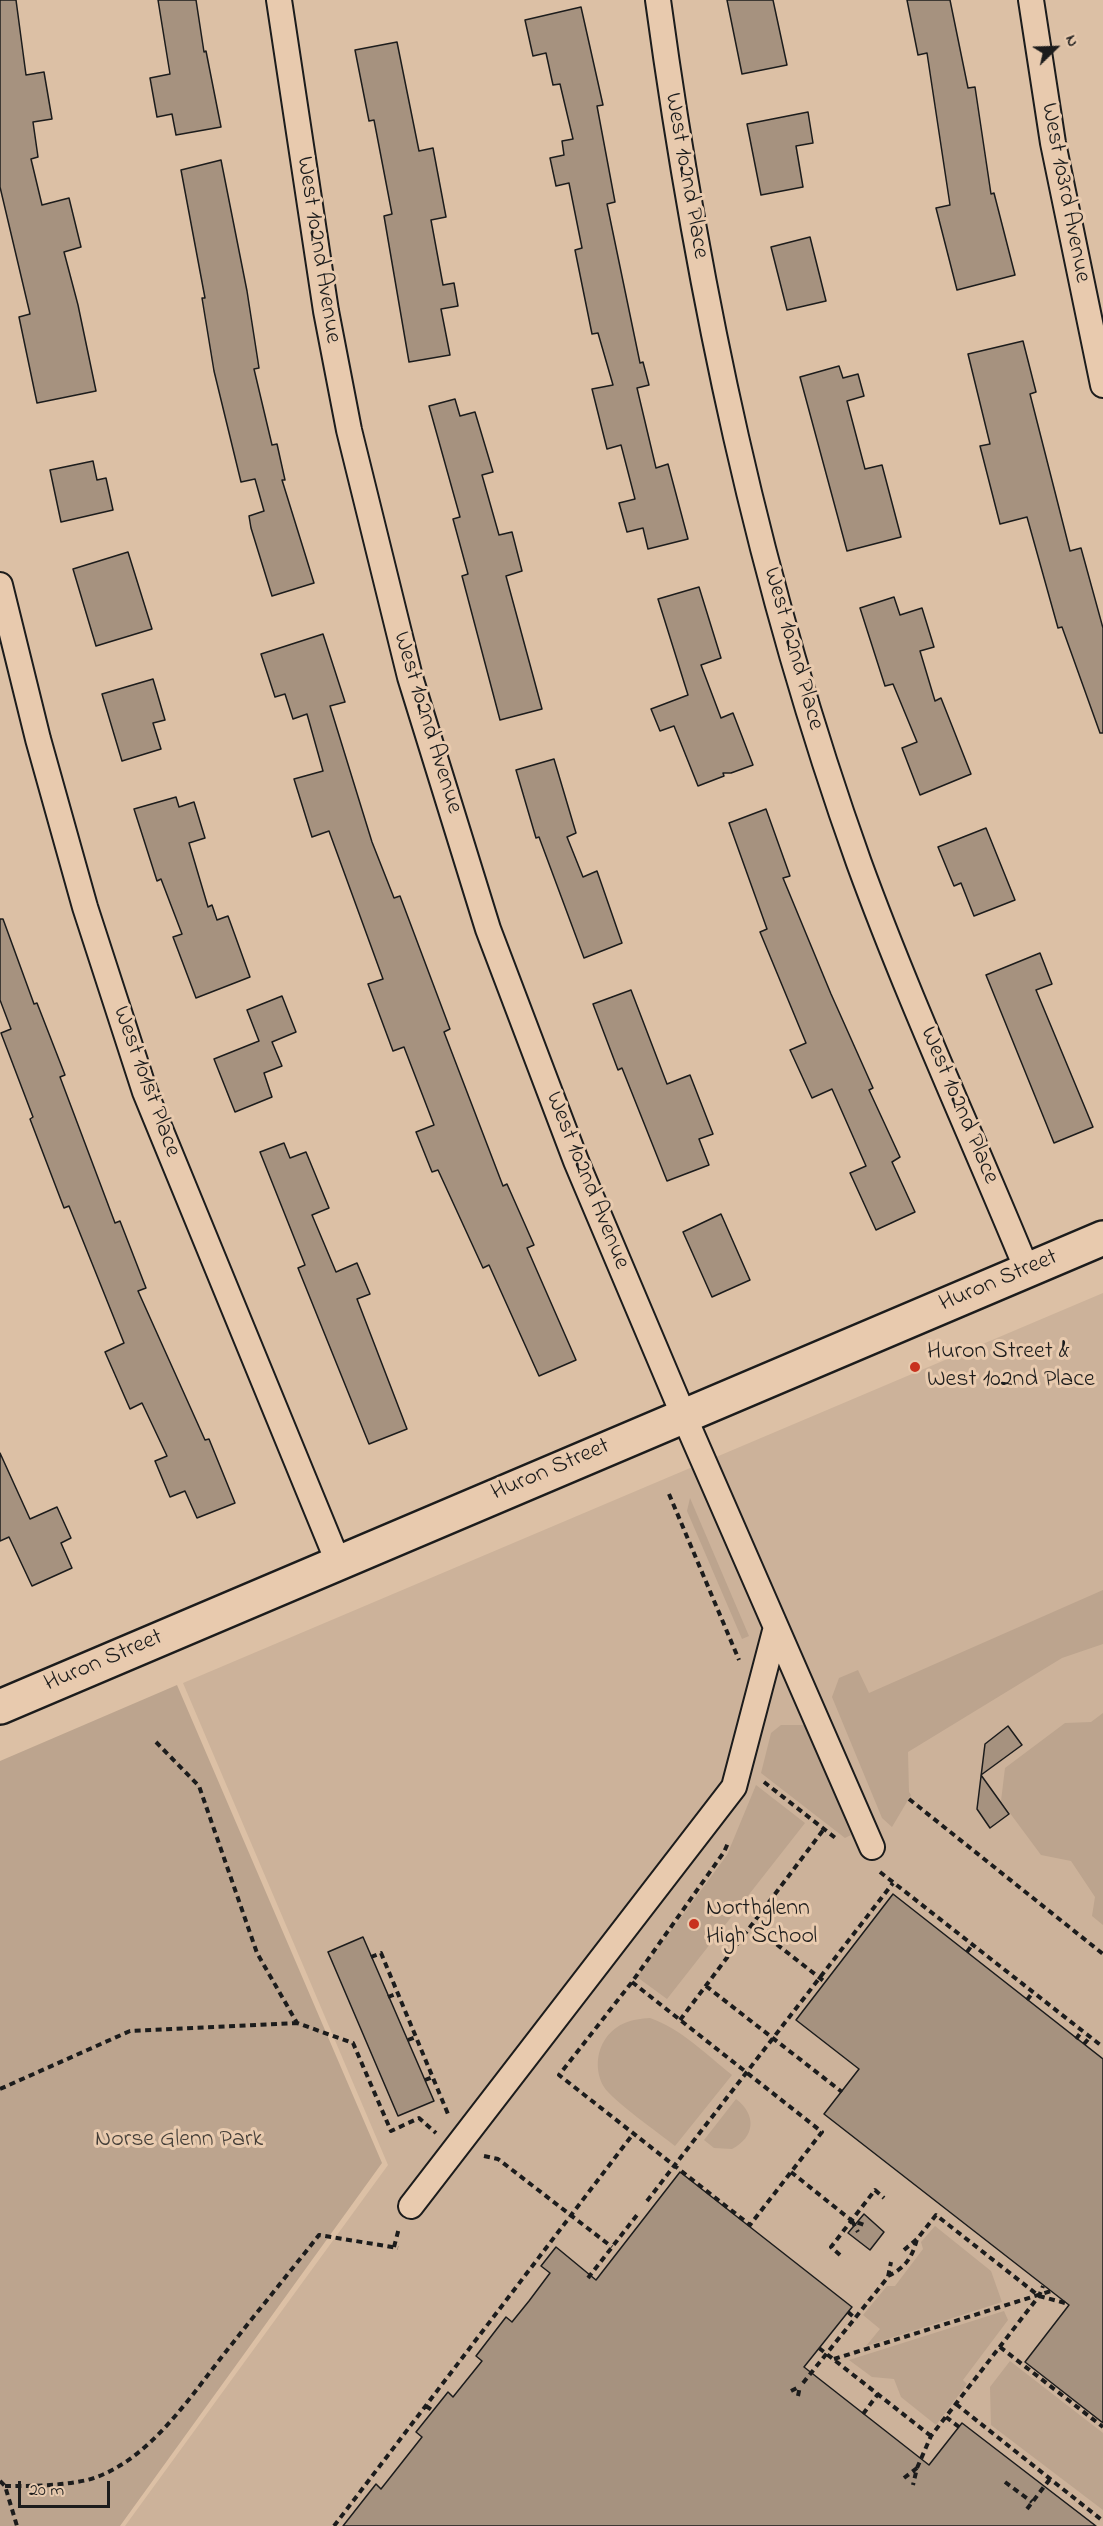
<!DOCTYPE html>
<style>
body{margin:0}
#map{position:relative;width:1103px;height:2526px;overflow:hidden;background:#dcc0a5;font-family:"Indie Flower",sans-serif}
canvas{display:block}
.north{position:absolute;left:1025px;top:18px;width:60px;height:60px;-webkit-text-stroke:4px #e8caae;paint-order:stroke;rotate:67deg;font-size:16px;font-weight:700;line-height:24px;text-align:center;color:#1c1c1c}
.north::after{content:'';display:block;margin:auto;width:21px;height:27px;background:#1c1c1c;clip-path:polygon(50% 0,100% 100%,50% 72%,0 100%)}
.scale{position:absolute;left:18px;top:2481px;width:92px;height:27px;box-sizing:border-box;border:3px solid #1c1c1c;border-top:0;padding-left:8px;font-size:18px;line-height:21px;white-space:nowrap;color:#1c1c1c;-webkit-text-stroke:4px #e8caae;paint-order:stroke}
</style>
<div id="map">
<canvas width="1103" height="2526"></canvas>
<div class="north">N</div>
<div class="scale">20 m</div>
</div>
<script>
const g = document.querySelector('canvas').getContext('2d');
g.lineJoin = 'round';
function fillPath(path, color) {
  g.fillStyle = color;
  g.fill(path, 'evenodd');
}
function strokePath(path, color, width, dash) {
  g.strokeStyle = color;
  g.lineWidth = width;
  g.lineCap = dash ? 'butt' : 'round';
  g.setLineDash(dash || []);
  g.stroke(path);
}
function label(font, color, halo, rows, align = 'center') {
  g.font = font + ' "Indie Flower",sans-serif';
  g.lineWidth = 6;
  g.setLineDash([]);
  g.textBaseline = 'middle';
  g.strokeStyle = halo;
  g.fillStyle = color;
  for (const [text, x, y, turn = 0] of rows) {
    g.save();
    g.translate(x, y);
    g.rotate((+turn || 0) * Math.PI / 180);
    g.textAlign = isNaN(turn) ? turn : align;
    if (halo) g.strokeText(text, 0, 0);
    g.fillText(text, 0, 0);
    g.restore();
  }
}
const built = new Path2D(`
 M 1103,1293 L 1103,2526 L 125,2526 L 388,2165 L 183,1683 Z`);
const green = new Path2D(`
 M 690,1498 L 749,1636 L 742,1639 L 687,1511 Z
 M 1103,1590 L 1103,1644 L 1062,1658 L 908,1752 L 909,1792 L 911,1795 L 892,1827 L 882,1818 L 832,1697 L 839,1678 L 858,1670 L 869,1693 Z
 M 177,1685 L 382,2163 L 120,2526 L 0,2526 L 0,1761 Z
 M 1103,1713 L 1103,1925 L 1092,1916 L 1095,1897 L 1071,1861 L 1041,1855 L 1001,1801 L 1005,1768 L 1065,1723 L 1091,1722 Z
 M 781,1725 L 807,1725 L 851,1835 L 845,1838 L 761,1773 L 771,1733 Z
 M 756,1785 L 805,1823 L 667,1999 L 637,1977 L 727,1855 Z
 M 650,2018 C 681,2029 706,2054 732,2075 L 675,2146 C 660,2134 612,2100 604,2087 C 595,2072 596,2052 606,2038 C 617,2023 632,2019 650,2018 Z
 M 736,2099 C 757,2115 755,2137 732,2149 L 714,2148 L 704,2140 Z
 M 935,2226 L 991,2271 L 1002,2302 L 866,2346 L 880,2329 L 863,2315 L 887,2286 L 895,2286 L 923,2249 L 921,2242 Z
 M 1004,2311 L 1008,2320 L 963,2380 L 967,2384 L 936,2425 L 901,2397 L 894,2379 L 872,2377 L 849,2360 Z
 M 1010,2361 L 1103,2433 L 1103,2510 L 991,2425 L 990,2387 Z`);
const building = new Path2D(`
 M 0,0 L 16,0 L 26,75 L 44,72 L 52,119 L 33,122 L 38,157 L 31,159 L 42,205 L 69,198 L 81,247 L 64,252 L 78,305 L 96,391 L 37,403 L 19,317 L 30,314 L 0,187 Z
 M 158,0 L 196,0 L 204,52 L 206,51 L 221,127 L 176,135 L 172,114 L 157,117 L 150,78 L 170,74 Z
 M 727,0 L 773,0 L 787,65 L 742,74 Z
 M 907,0 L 950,0 L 968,88 L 975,87 L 991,194 L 994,193 L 1015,275 L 957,290 L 936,208 L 950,205 L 927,53 L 918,55 Z
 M 581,7 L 603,105 L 597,106 L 615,202 L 607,204 L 640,363 L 643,362 L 649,385 L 637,388 L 656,468 L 668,464 L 688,539 L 648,549 L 643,528 L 627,532 L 619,503 L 635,499 L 621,445 L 607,449 L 592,389 L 613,385 L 598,333 L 592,334 L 575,250 L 582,248 L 569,183 L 556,186 L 550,158 L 564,155 L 562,141 L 573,139 L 560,84 L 553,85 L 546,53 L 533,56 L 525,20 Z
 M 397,42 L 419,151 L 433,148 L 446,217 L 431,220 L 443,285 L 454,283 L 458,306 L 441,309 L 450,355 L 409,362 L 384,216 L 392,214 L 374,120 L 369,121 L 355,50 Z
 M 808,112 L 813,143 L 796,146 L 803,187 L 761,195 L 747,124 Z
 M 221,160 L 247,291 L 259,368 L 254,369 L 272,445 L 277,444 L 285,480 L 282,480 L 314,583 L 272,596 L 251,528 L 249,516 L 264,511 L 255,479 L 241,482 L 214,371 L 202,298 L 205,298 L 181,170 Z
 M 810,237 L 826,301 L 787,310 L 771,247 Z
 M 1023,341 L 1036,392 L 1030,394 L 1070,551 L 1081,548 L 1103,628 L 1103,733 L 1100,733 L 1062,627 L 1058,628 L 1027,517 L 1000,524 L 980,446 L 990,444 L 968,354 Z
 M 839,366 L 843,378 L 858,374 L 864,396 L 847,401 L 865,469 L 882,465 L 901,537 L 847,551 L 800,377 Z
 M 455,399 L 460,416 L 475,412 L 493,472 L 482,475 L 499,535 L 512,532 L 522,571 L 506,576 L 542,709 L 500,720 L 462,576 L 468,574 L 453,519 L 460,517 L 429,406 Z
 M 93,461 L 97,480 L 106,478 L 113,510 L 61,522 L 50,470 Z
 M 128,552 L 152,629 L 96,646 L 73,569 Z
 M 699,587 L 721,658 L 701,665 L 721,718 L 733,713 L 753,765 L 731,773 L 723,773 L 724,776 L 698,786 L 674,726 L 660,731 L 651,709 L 688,695 L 658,599 Z
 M 894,597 L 900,615 L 922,608 L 934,647 L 920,651 L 935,701 L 941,698 L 971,774 L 920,795 L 902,748 L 917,742 L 893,684 L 885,686 L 860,608 Z
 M 323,634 L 345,702 L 330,706 L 372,842 L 394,898 L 400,896 L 450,1029 L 444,1032 L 503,1186 L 507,1184 L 534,1245 L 527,1248 L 576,1360 L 539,1376 L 489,1265 L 483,1268 L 438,1170 L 432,1172 L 416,1132 L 434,1125 L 404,1047 L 393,1051 L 368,984 L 383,979 L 329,831 L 312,837 L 294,779 L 323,771 L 307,714 L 293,719 L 285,694 L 275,697 L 261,654 Z
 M 153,679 L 165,720 L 153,723 L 161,749 L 122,761 L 102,694 Z
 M 554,759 L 576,833 L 567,837 L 583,877 L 597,871 L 622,943 L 584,958 L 539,837 L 536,838 L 516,770 Z
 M 176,797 L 179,807 L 194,802 L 205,838 L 189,843 L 208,907 L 212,905 L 217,920 L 228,916 L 250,977 L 196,998 L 173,937 L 182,934 L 161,879 L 157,881 L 134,809 Z
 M 766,809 L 790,876 L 783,878 L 831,994 L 873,1088 L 869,1090 L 900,1157 L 892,1162 L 915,1212 L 876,1230 L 850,1173 L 866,1166 L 832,1089 L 812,1098 L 790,1050 L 806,1043 L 760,932 L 767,929 L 729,823 Z
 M 986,828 L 1015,900 L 974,916 L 961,883 L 954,886 L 938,847 Z
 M 0,919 L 3,919 L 34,1004 L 37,1003 L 65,1075 L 60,1077 L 115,1223 L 120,1221 L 146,1288 L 138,1291 L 205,1440 L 209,1439 L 235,1503 L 197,1518 L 185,1491 L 170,1497 L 155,1461 L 167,1456 L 142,1403 L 130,1409 L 105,1352 L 124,1343 L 69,1206 L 64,1208 L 30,1119 L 33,1117 L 1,1033 L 11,1029 L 0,1000 Z
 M 1040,953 L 1052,984 L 1036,990 L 1093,1127 L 1054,1143 L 986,975 Z
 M 631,990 L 667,1084 L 690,1075 L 713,1134 L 699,1139 L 709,1165 L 667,1181 L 622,1068 L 618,1070 L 593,1004 Z
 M 282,996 L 296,1032 L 272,1042 L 282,1066 L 264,1073 L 272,1097 L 235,1112 L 214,1059 L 259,1041 L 247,1010 Z
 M 284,1143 L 290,1158 L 306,1152 L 329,1208 L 312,1215 L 336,1272 L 357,1263 L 370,1294 L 357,1299 L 407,1429 L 369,1444 L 298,1268 L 305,1265 L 260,1152 Z
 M 721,1214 L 750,1280 L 712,1297 L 683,1232 Z
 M 0,1453 L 30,1519 L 57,1507 L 71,1538 L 61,1543 L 72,1568 L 32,1586 L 9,1537 L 0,1541 Z
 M 1008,1726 L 1022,1745 L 981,1775 L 1009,1814 L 990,1828 L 977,1809 L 985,1744 Z
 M 893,1894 L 1103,2059 L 1103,2423 L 1025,2362 L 1069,2305 L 824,2114 L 859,2069 L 796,2020 Z
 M 363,1937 L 434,2101 L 398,2116 L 328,1952 Z
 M 680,2172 L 852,2307 L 804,2367 L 929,2465 L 962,2423 L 1096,2526 L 343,2526 L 376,2484 L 381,2489 L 422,2437 L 416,2432 L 448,2392 L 453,2397 L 482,2361 L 476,2356 L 506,2317 L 512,2322 L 529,2301 L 550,2273 L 541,2266 L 556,2247 L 596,2280 Z
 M 864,2214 L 884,2232 L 870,2250 L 848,2233 Z`);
const path = new Path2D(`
 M 669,1494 L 739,1660
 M 156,1742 L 199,1786 L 257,1953 L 297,2023 L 353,2043 L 391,2131 L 419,2118 L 436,2133
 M 764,1782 L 838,1840
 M 909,1799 L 1103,1954
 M 880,1872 L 1103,2047
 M 752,1925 L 825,1982
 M 967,1952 L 972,1945
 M 371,1957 L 381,1953 L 448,2114
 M 632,1982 L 822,2132 L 750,2225 L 559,2075 L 632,1982 L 724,1852 L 728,1843
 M 706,1986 L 842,2092
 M 388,1997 L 398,1993
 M 1027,2000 L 1033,1992
 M 680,2020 L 824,1829
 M 1076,2039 L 1082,2031
 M 408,2040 L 416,2037
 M 1084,2044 L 1090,2037
 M 425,2080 L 433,2077
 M 0,2089 L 130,2031 L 297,2023
 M 484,2156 L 498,2159 L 612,2247
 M 791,2172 L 851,2220 L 864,2225
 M 647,2201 L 893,1883
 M 852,2221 L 858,2232
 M 394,2247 L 399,2228
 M 904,2250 L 917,2239 L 936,2215 L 1039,2296 L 1065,2303
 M 840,2255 L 831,2247 L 875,2190 L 884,2198
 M 888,2276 C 905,2268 912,2258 917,2239
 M 588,2278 L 637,2215
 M 848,2312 L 855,2318
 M 1000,2347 L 1103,2427
 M 819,2348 L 931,2436
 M 834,2359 L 1051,2291
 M 803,2383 L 888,2277 L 891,2262
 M 791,2391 L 799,2387
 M 798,2396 L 800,2386
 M 956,2404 L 1103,2521
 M 426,2406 L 433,2411
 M 863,2414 L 878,2394
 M 946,2417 L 959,2427
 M 917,2468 L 931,2436 L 1039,2296 L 1043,2286
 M 904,2478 L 917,2468 L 913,2485
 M 0,2481 L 5,2486 L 17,2526
 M 1005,2482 L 1032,2502
 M 5,2486 C 32,2486 60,2486 87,2480 C 148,2464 191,2395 228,2349 C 258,2311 289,2273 319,2235 L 398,2248
 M 1027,2509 L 1050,2479
 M 334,2526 L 633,2134`);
const street = new Path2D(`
 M 279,0 L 326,311 L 349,430 L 410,677 L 488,929 L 576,1161 L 683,1414 L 872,1847
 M 658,0 C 698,293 759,584 859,863 C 909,1000 971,1134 1027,1270
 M 1031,0 L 1053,143 L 1103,385
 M 0,585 L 38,739 L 85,907 L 145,1092 L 338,1562
 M 411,2206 L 734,1787 L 776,1627`);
const secondary = new Path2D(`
 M 0,1707 L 1103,1238`);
const markers = [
 [915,1367,6,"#c8321e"],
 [694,1924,6,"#c8321e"]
];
const streetNames = [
 ["West 102nd Place",685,176,80],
 ["West 103rd Avenue",1064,193,79],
 ["West 102nd Avenue",317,250,81],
 ["West 102nd Place",792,649,74],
 ["West 102nd Avenue",426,723,73],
 ["West 101st Place",145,1082,70],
 ["West 102nd Place",958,1106,67],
 ["West 102nd Avenue",586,1181,68],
 ["Huron Street",999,1282,-23],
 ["Huron Street",551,1471,-23],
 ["Huron Street",104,1662,-23]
];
const poiNames = [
 ["Huron Street &",927,1353],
 ["West 102nd Place",927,1381],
 ["Northglenn",706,1910],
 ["High School",706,1938]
];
const parkNames = [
 ["Norse Glenn Park",179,2141]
];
fillPath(built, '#ccb29a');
fillPath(green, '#bca48e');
fillPath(building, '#a6927f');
strokePath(building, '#1c1c1c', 1.5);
strokePath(street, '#1c1c1c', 28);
strokePath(secondary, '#1c1c1c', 38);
strokePath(path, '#1c1c1c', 4, [6, 4.5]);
strokePath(street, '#e8caae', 24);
strokePath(secondary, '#e8caae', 33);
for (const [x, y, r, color] of markers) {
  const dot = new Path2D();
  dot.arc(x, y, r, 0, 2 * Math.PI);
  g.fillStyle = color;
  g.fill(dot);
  strokePath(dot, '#e8caae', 2);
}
label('24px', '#1c1c1c', '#e8caae', streetNames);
label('24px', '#1c1c1c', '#e8caae', poiNames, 'left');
label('24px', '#443e38', '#e8caae', parkNames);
</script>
